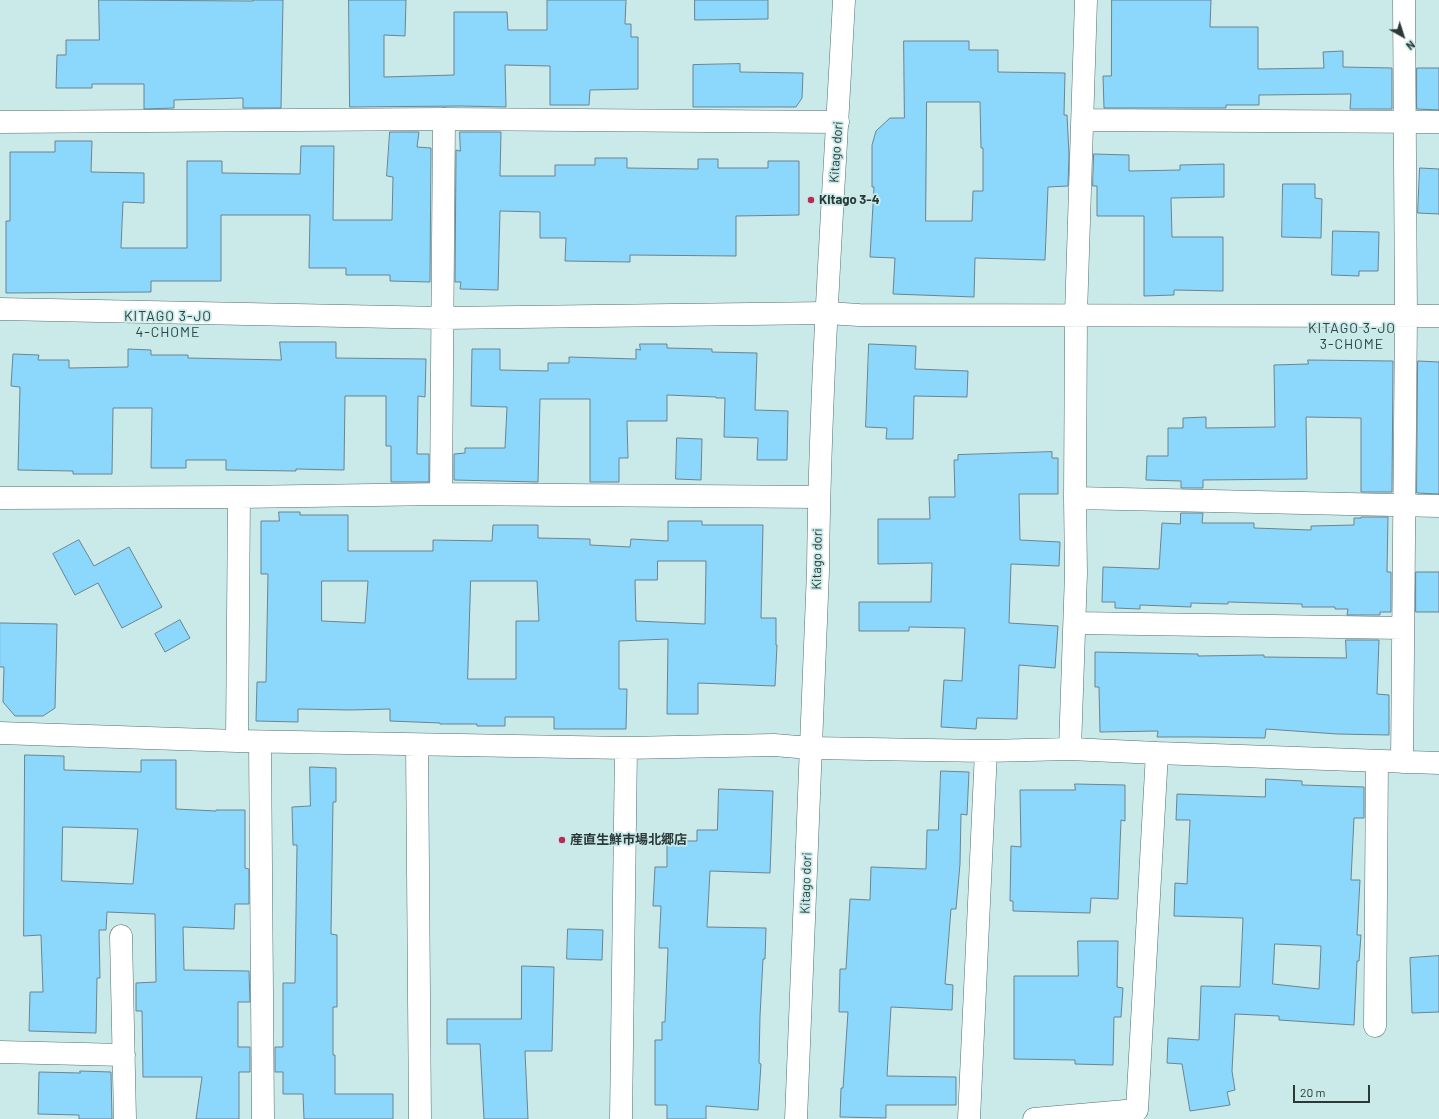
<!DOCTYPE html>
<meta charset="utf-8">
<style>
body{margin:0}
#map{position:relative;width:1439px;height:1119px;overflow:hidden;background:#c9eae9;font-family:Barlow,sans-serif}
canvas{display:block}
.north{position:absolute;left:1383px;top:16px;width:40px;height:40px;-webkit-text-stroke:3px #c9eae9;paint-order:stroke;rotate:141deg;font-size:11px;font-weight:700;line-height:16px;text-align:center;color:#2b3838}
.north::after{content:'';display:block;margin:auto;width:14px;height:18px;background:#2b3838;clip-path:polygon(50% 0,100% 100%,50% 72%,0 100%)}
.scale{position:absolute;left:1293px;top:1085px;width:77px;height:18px;box-sizing:border-box;border:2px solid #2b3838;border-top:0;padding-left:5px;font-size:12px;line-height:14px;white-space:nowrap;color:#2b3838;-webkit-text-stroke:3px #c9eae9;paint-order:stroke}
</style>
<div id="map">
<canvas width="1439" height="1119"></canvas>
<div class="north">N</div>
<div class="scale">20 m</div>
</div>
<script>
const g = document.querySelector('canvas').getContext('2d');
g.lineJoin = 'round';
function fillPath(path, color) {
  g.fillStyle = color;
  g.fill(path, 'evenodd');
}
function strokePath(path, color, width, dash) {
  g.strokeStyle = color;
  g.lineWidth = width;
  g.lineCap = dash ? 'butt' : 'round';
  g.setLineDash(dash || []);
  g.stroke(path);
}
function label(font, color, halo, rows, align = 'center') {
  g.font = font + ' Barlow,"Noto Sans JP",sans-serif';
  g.lineWidth = 3.5;
  g.setLineDash([]);
  g.textBaseline = 'middle';
  g.strokeStyle = halo;
  g.fillStyle = color;
  for (const [text, x, y, turn = 0] of rows) {
    g.save();
    g.translate(x, y);
    g.rotate((+turn || 0) * Math.PI / 180);
    g.textAlign = isNaN(turn) ? turn : align;
    if (halo) g.strokeText(text, 0, 0);
    g.fillText(text, 0, 0);
    g.restore();
  }
}
const building = new Path2D(`
 M 99,0 L 253,1 L 253,0 L 283,0 L 281,108 L 243,108 L 243,98 L 174,100 L 174,108 L 144,109 L 144,84 L 92,84 L 92,88 L 56,88 L 57,55 L 66,55 L 66,40 L 99,40 Z
 M 349,0 L 406,0 L 405,36 L 384,35 L 384,77 L 454,75 L 454,12 L 507,12 L 508,30 L 547,30 L 547,0 L 626,0 L 625,24 L 631,24 L 631,37 L 638,37 L 638,89 L 590,90 L 589,105 L 550,105 L 550,66 L 505,65 L 506,107 L 461,106 L 350,107 Z
 M 695,0 L 768,0 L 768,19 L 695,20 Z
 M 1112,0 L 1211,0 L 1210,27 L 1258,27 L 1258,69 L 1324,68 L 1323,52 L 1343,51 L 1343,67 L 1392,68 L 1392,109 L 1350,109 L 1351,94 L 1259,95 L 1259,105 L 1226,105 L 1226,108 L 1104,108 L 1103,76 L 1111,76 Z
 M 904,41 L 969,41 L 969,50 L 998,50 L 998,72 L 1065,73 L 1064,115 L 1067,115 L 1069,154 L 1068,186 L 1048,187 L 1045,260 L 975,258 L 974,297 L 893,294 L 895,258 L 870,257 L 874,187 L 872,187 L 872,145 L 876,131 L 890,118 L 904,118 ZM 927,102 L 980,102 L 981,148 L 983,148 L 983,191 L 973,191 L 972,221 L 926,221 Z
 M 740,64 L 740,72 L 803,73 L 802,98 L 796,107 L 693,107 L 693,65 Z
 M 1417,68 L 1439,68 L 1439,110 L 1417,109 Z
 M 390,132 L 419,132 L 417,147 L 431,148 L 430,282 L 390,281 L 390,275 L 346,275 L 346,268 L 309,268 L 310,215 L 221,215 L 221,281 L 151,281 L 151,292 L 6,293 L 6,221 L 10,221 L 10,152 L 55,152 L 55,141 L 92,141 L 91,172 L 144,173 L 144,203 L 123,202 L 121,248 L 187,248 L 187,161 L 222,161 L 222,173 L 300,174 L 301,146 L 334,146 L 333,220 L 392,220 L 393,177 L 387,176 Z
 M 460,132 L 501,132 L 500,176 L 555,176 L 555,165 L 595,165 L 595,158 L 627,158 L 627,168 L 698,169 L 698,159 L 718,159 L 718,168 L 768,168 L 768,161 L 799,161 L 799,215 L 736,216 L 736,256 L 630,255 L 630,262 L 565,261 L 566,238 L 540,238 L 540,212 L 500,211 L 498,290 L 460,289 L 461,282 L 455,282 L 456,150 L 460,151 Z
 M 1094,154 L 1129,155 L 1129,171 L 1180,170 L 1180,165 L 1224,164 L 1224,197 L 1171,198 L 1172,237 L 1223,237 L 1223,291 L 1174,290 L 1174,295 L 1144,296 L 1144,216 L 1097,216 L 1097,186 L 1093,186 Z
 M 1420,168 L 1439,169 L 1439,214 L 1418,213 Z
 M 1283,184 L 1315,184 L 1315,198 L 1322,199 L 1321,238 L 1282,237 Z
 M 1333,231 L 1379,232 L 1378,271 L 1359,271 L 1359,276 L 1332,275 Z
 M 280,342 L 336,342 L 336,358 L 426,359 L 425,397 L 418,396 L 417,454 L 429,454 L 429,482 L 391,482 L 391,446 L 386,446 L 386,396 L 345,396 L 344,470 L 296,469 L 296,471 L 226,470 L 226,460 L 186,460 L 186,468 L 151,468 L 152,408 L 113,408 L 112,474 L 73,474 L 73,471 L 18,470 L 20,387 L 11,386 L 13,354 L 39,355 L 38,360 L 69,360 L 69,368 L 128,367 L 128,349 L 151,350 L 151,355 L 188,355 L 188,358 L 281,360 Z
 M 640,344 L 667,344 L 667,348 L 712,349 L 712,352 L 757,353 L 755,410 L 788,411 L 787,460 L 757,460 L 758,438 L 724,437 L 725,398 L 716,398 L 716,397 L 667,395 L 667,421 L 627,421 L 628,458 L 619,458 L 619,482 L 590,482 L 590,399 L 540,399 L 538,482 L 454,480 L 454,454 L 465,453 L 465,448 L 505,448 L 507,407 L 471,406 L 472,349 L 500,349 L 500,370 L 548,371 L 548,363 L 569,363 L 569,357 L 636,359 L 636,349 L 640,350 Z
 M 869,344 L 916,346 L 915,369 L 968,371 L 967,397 L 914,396 L 913,439 L 886,439 L 887,428 L 866,427 Z
 M 1308,360 L 1393,361 L 1392,492 L 1361,492 L 1361,418 L 1306,417 L 1307,479 L 1203,480 L 1203,488 L 1181,488 L 1181,481 L 1146,480 L 1147,456 L 1168,456 L 1168,428 L 1183,428 L 1183,418 L 1206,417 L 1206,428 L 1275,427 L 1274,365 L 1308,364 Z
 M 1418,361 L 1439,362 L 1439,494 L 1417,493 Z
 M 677,438 L 702,439 L 701,480 L 676,479 Z
 M 1052,452 L 1052,458 L 1058,458 L 1058,494 L 1019,494 L 1020,540 L 1060,542 L 1059,566 L 1011,564 L 1009,623 L 1058,626 L 1055,668 L 1019,665 L 1017,719 L 977,718 L 976,729 L 941,727 L 944,680 L 962,681 L 965,628 L 909,627 L 909,631 L 859,631 L 859,602 L 931,602 L 932,563 L 878,564 L 878,519 L 930,519 L 929,497 L 955,497 L 954,460 L 958,460 L 958,455 Z
 M 279,512 L 300,512 L 300,515 L 348,515 L 348,551 L 433,551 L 433,540 L 492,541 L 493,525 L 538,525 L 538,538 L 590,539 L 590,545 L 630,547 L 631,539 L 668,541 L 668,521 L 702,521 L 702,525 L 763,525 L 761,618 L 776,618 L 776,645 L 777,645 L 775,686 L 698,683 L 698,714 L 667,714 L 668,639 L 619,641 L 619,689 L 627,689 L 626,729 L 554,729 L 554,717 L 505,717 L 505,726 L 477,726 L 477,724 L 440,724 L 440,723 L 390,721 L 390,709 L 350,710 L 298,709 L 298,722 L 256,721 L 257,682 L 266,682 L 268,574 L 261,574 L 261,521 L 279,521 ZM 658,561 L 706,561 L 705,624 L 636,621 L 635,580 L 657,580 ZM 322,581 L 368,581 L 365,623 L 322,621 ZM 471,581 L 537,581 L 539,621 L 516,621 L 516,679 L 468,679 Z
 M 1181,513 L 1203,513 L 1202,523 L 1254,523 L 1254,528 L 1311,530 L 1311,526 L 1354,525 L 1354,518 L 1361,518 L 1361,517 L 1388,517 L 1387,572 L 1391,572 L 1391,612 L 1380,612 L 1380,615 L 1347,615 L 1348,609 L 1335,609 L 1335,607 L 1302,607 L 1302,604 L 1228,602 L 1228,604 L 1191,603 L 1191,607 L 1140,605 L 1140,609 L 1115,608 L 1115,602 L 1102,602 L 1103,567 L 1159,569 L 1162,523 L 1180,524 Z
 M 79,540 L 94,566 L 129,547 L 162,607 L 122,628 L 98,583 L 75,595 L 53,554 Z
 M 1416,572 L 1439,572 L 1439,612 L 1416,612 Z
 M 180,620 L 190,638 L 165,652 L 155,634 Z
 M 0,623 L 57,624 L 55,708 L 43,716 L 15,716 L 3,702 L 4,667 L 0,667 Z
 M 1346,640 L 1379,640 L 1377,694 L 1389,695 L 1389,735 L 1337,734 L 1266,729 L 1265,738 L 1200,737 L 1157,737 L 1158,731 L 1100,732 L 1099,687 L 1095,687 L 1095,652 L 1198,654 L 1198,656 L 1264,655 L 1264,657 L 1346,658 Z
 M 25,755 L 64,756 L 64,770 L 141,772 L 141,760 L 176,760 L 176,809 L 216,811 L 216,810 L 245,810 L 245,868 L 249,869 L 249,904 L 235,904 L 234,929 L 183,927 L 184,970 L 249,971 L 250,1002 L 238,1002 L 238,1047 L 250,1047 L 250,1072 L 239,1072 L 239,1119 L 196,1119 L 202,1077 L 143,1077 L 142,1011 L 136,1011 L 136,983 L 156,982 L 155,914 L 107,912 L 106,930 L 99,930 L 100,978 L 97,978 L 96,1033 L 29,1031 L 30,992 L 43,992 L 41,935 L 24,936 ZM 63,827 L 138,829 L 133,884 L 62,881 Z
 M 310,767 L 336,768 L 336,802 L 333,802 L 331,934 L 337,935 L 337,1007 L 333,1007 L 333,1055 L 335,1055 L 335,1094 L 393,1094 L 393,1119 L 304,1119 L 303,1094 L 283,1094 L 283,1072 L 275,1072 L 275,1047 L 283,1047 L 283,983 L 295,983 L 297,845 L 293,845 L 292,807 L 310,806 Z
 M 941,771 L 969,772 L 967,815 L 961,814 L 960,864 L 956,909 L 951,909 L 945,984 L 953,985 L 952,1010 L 891,1007 L 887,1076 L 956,1077 L 956,1105 L 886,1105 L 886,1118 L 840,1117 L 841,1088 L 843,1088 L 848,1012 L 839,1012 L 840,969 L 846,969 L 850,899 L 870,900 L 871,867 L 926,869 L 927,830 L 938,830 Z
 M 1266,779 L 1302,781 L 1302,785 L 1364,787 L 1364,818 L 1354,818 L 1351,880 L 1360,880 L 1357,935 L 1361,935 L 1359,961 L 1357,961 L 1354,1025 L 1279,1020 L 1279,1016 L 1235,1014 L 1232,1071 L 1235,1090 L 1227,1092 L 1230,1105 L 1190,1111 L 1182,1064 L 1167,1063 L 1168,1038 L 1199,1040 L 1201,986 L 1240,987 L 1243,918 L 1174,916 L 1175,883 L 1187,884 L 1190,820 L 1176,820 L 1177,794 L 1265,797 ZM 1275,944 L 1321,946 L 1319,989 L 1273,984 Z
 M 1075,784 L 1125,785 L 1125,821 L 1121,820 L 1118,899 L 1091,898 L 1090,913 L 1013,911 L 1013,901 L 1010,901 L 1011,846 L 1021,847 L 1020,790 L 1075,790 Z
 M 719,789 L 773,791 L 770,873 L 710,871 L 707,927 L 766,928 L 765,959 L 763,959 L 760,1016 L 759,1063 L 761,1064 L 758,1110 L 706,1106 L 706,1119 L 667,1119 L 667,1105 L 655,1105 L 655,1040 L 662,1040 L 662,1022 L 665,1022 L 668,948 L 659,948 L 661,906 L 653,906 L 655,867 L 667,867 L 667,841 L 697,841 L 697,830 L 717,830 Z
 M 568,929 L 603,930 L 602,960 L 567,959 Z
 M 1078,941 L 1118,941 L 1117,987 L 1123,988 L 1121,1017 L 1114,1017 L 1113,1065 L 1075,1064 L 1075,1060 L 1014,1059 L 1014,976 L 1078,976 Z
 M 1439,956 L 1439,1012 L 1412,1013 L 1410,958 Z
 M 522,966 L 554,967 L 552,1051 L 525,1051 L 528,1119 L 484,1119 L 480,1044 L 447,1044 L 447,1019 L 521,1019 Z
 M 80,1071 L 111,1072 L 112,1119 L 79,1119 L 79,1115 L 38,1114 L 39,1072 L 80,1073 Z`);
const street = new Path2D(`
 M 1083,120 L 1439,122
 M 0,122 L 444,119 L 838,122
 M 0,309 L 443,318 L 827,313 L 859,315 L 1439,316
 M 441,494 L 444,119
 M 0,498 L 239,497 L 441,494 L 818,497
 M 1075,498 L 1439,506
 M 1075,623 L 1403,628
 M 0,733 L 237,741 L 626,748 L 774,745 L 810,748 L 986,751 L 1070,749 L 1157,753 L 1439,763
 M 237,741 L 239,497
 M 260,742 L 263,1119
 M 417,745 L 420,1119
 M 1070,749 L 1076,573 L 1075,498 L 1076,315 L 1086,0
 M 1402,762 L 1406,316 L 1404,0
 M 121,936 L 125,1119
 M 1375,1026 L 1377,762
 M 0,1052 L 124,1055
 M 621,1119 L 626,748
 M 969,1119 L 986,751
 M 1034,1119 L 1137,1110 L 1157,753`);
const secondary = new Path2D(`
 M 796,1119 L 818,571 C 820,380 834,190 844,0`);
const markers = [
 [811,200,4,"#b92a58"],
 [562,840,4,"#b92a58"]
];
const streetNames = [
 ["Kitago dori",836,152,-86],
 ["Kitago dori",817,559,-89],
 ["Kitago dori",806,883,-88]
];
const poiNames = [
 ["Kitago 3-4",819,200],
 ["産直生鮮市場北郷店",570,840]
];
const neighbourhoodNames = [
 ["KITAGO 3-JO",168,316],
 ["4-CHOME",168,332],
 ["KITAGO 3-JO",1352,328],
 ["3-CHOME",1352,344]
];
fillPath(building, '#8cd7fc');
strokePath(building, '#6b8490', 1);
strokePath(street, '#526f6f', 23);
strokePath(secondary, '#526f6f', 23);
strokePath(street, '#fff', 22);
strokePath(secondary, '#fff', 22);
for (const [x, y, r, color] of markers) {
  const dot = new Path2D();
  dot.arc(x, y, r, 0, 2 * Math.PI);
  g.fillStyle = color;
  g.fill(dot);
  strokePath(dot, '#c9eae9', 1.5);
}
label('13px', '#2b3838', '#c9eae9', streetNames);
label('bold 13px', '#2b3838', '#c9eae9', poiNames, 'left');
g.letterSpacing = '1px';
label('14px', '#294545', '#c9eae9', neighbourhoodNames);
g.letterSpacing = '0px';
</script>
